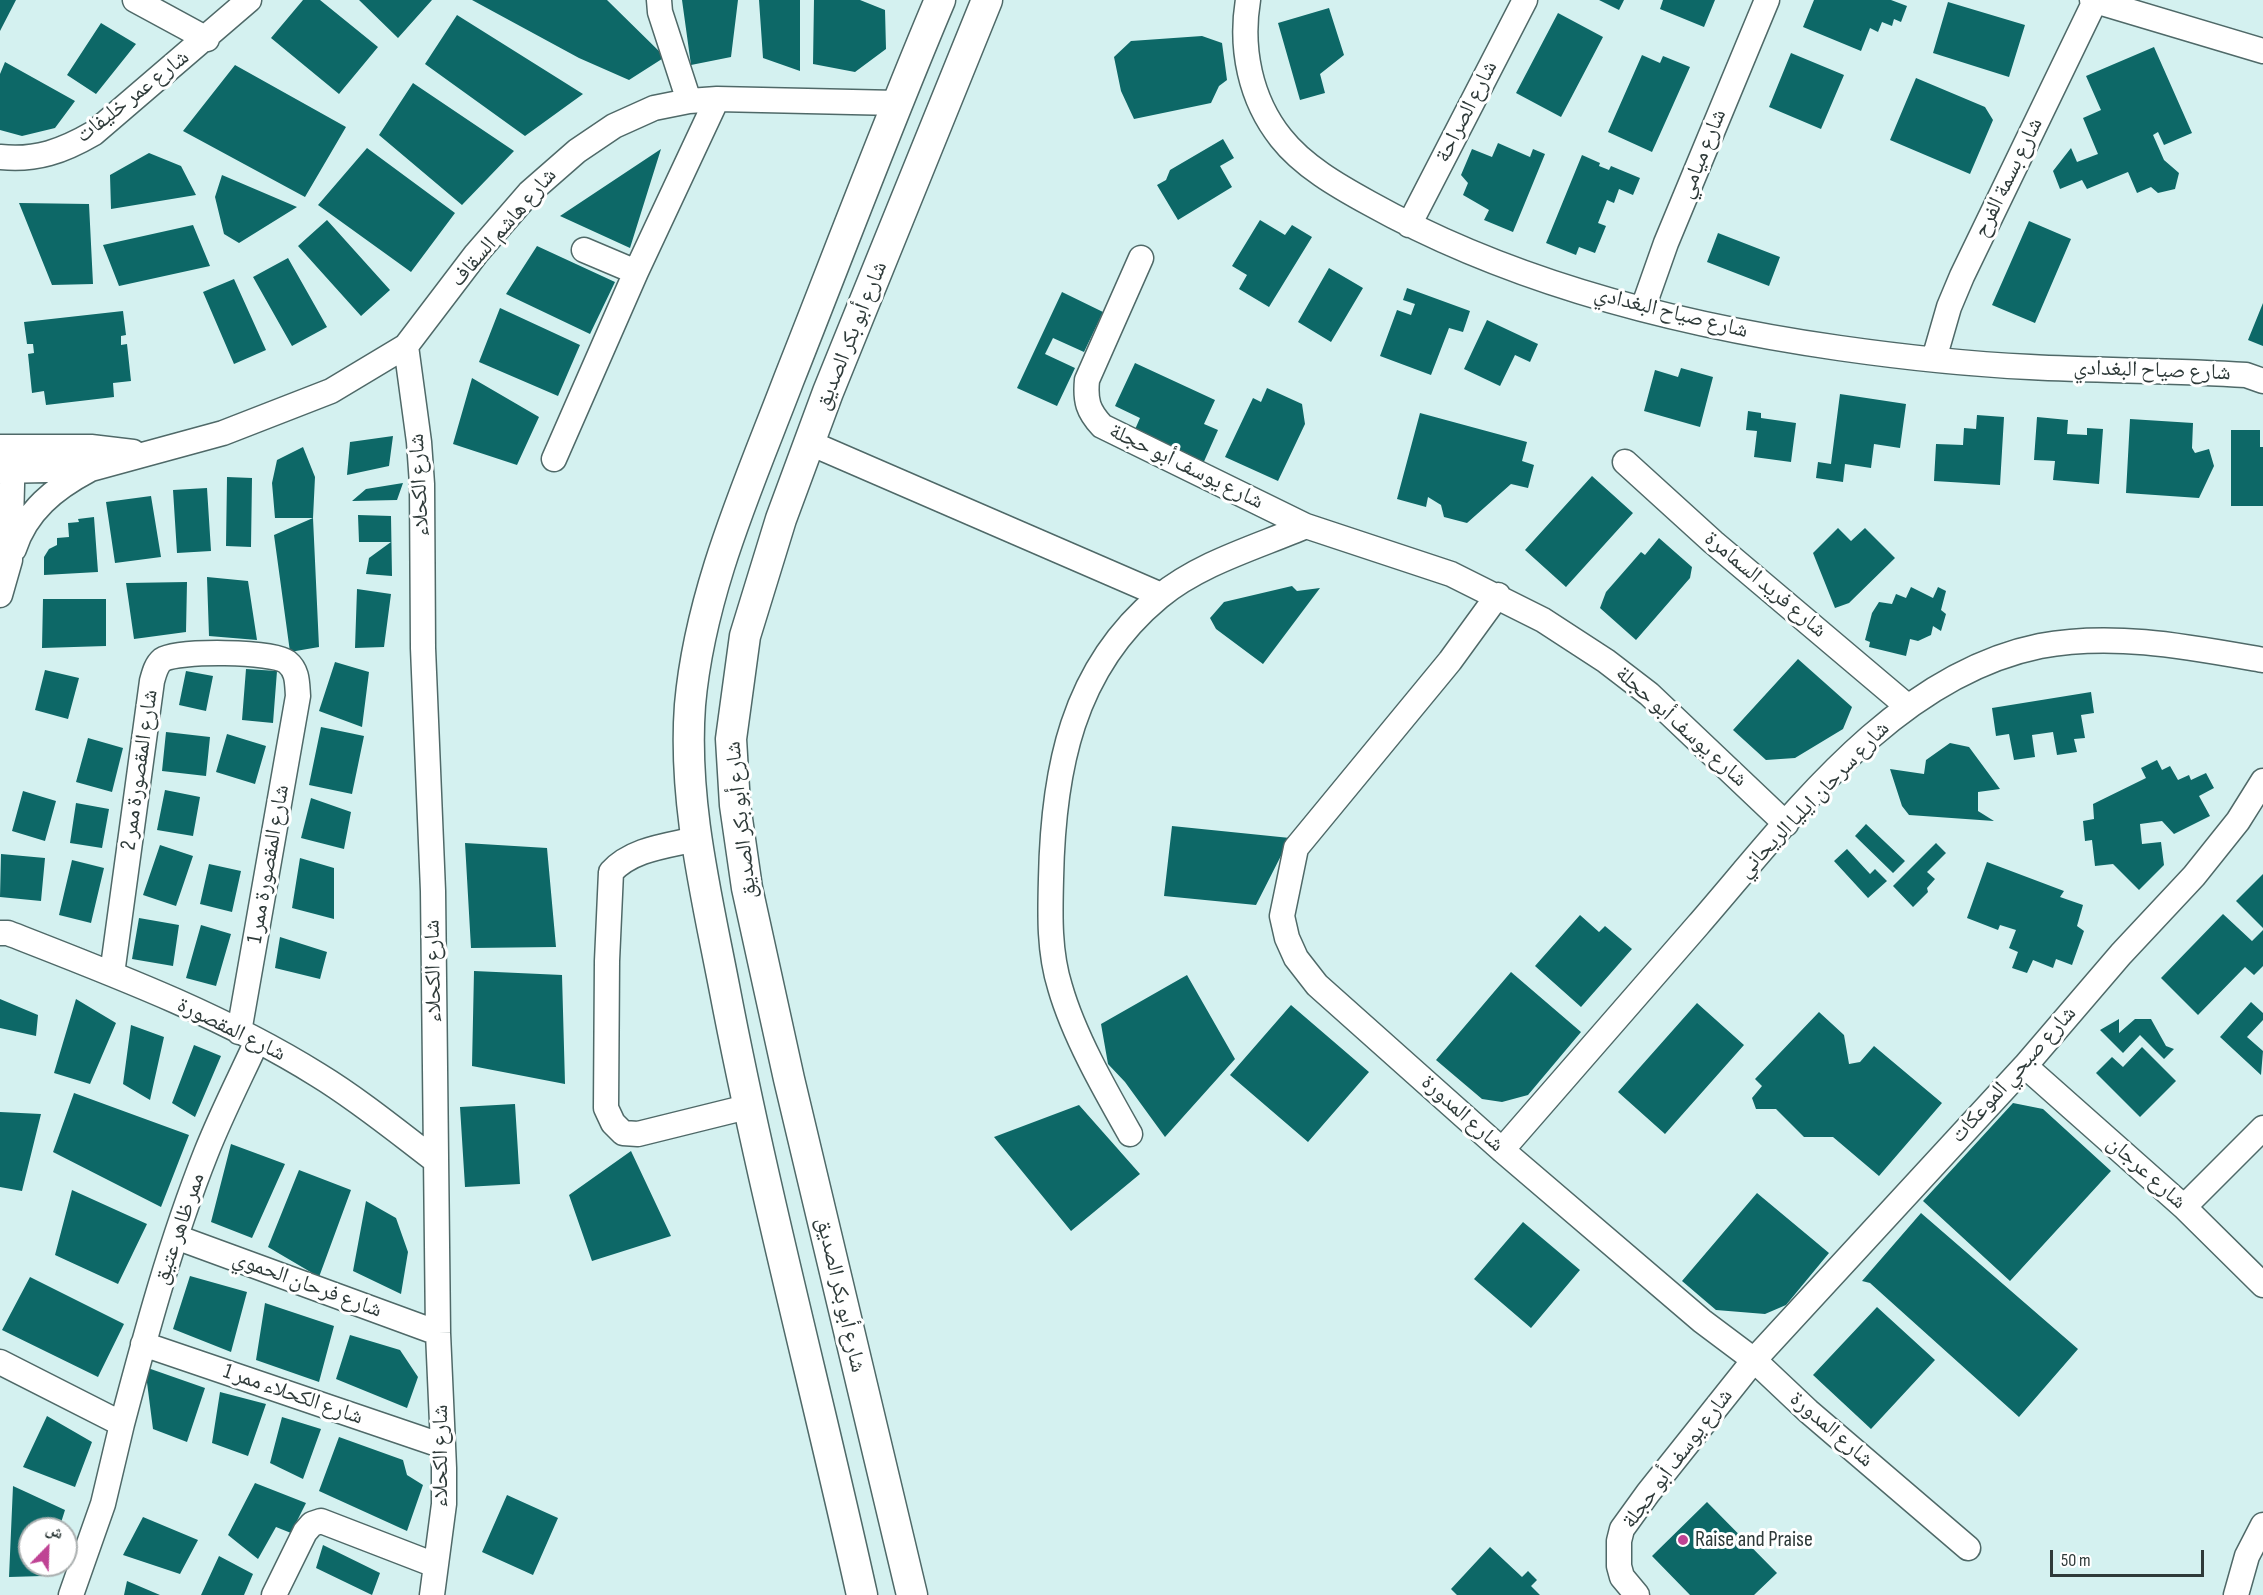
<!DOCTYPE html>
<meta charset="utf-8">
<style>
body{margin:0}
#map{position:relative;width:2263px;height:1595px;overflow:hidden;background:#d4f1f0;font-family:"Sofia Sans Condensed","Noto Naskh Arabic",sans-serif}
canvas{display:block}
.north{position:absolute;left:18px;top:1517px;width:60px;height:60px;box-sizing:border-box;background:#fff;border:2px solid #abb0b0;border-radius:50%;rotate:23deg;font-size:16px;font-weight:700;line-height:24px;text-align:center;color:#2e3a39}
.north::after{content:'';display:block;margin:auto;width:21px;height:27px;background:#bf4394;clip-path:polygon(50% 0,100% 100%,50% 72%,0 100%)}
.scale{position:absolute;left:2050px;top:1550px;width:154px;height:27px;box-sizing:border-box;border:3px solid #2e3a39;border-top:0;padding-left:8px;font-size:18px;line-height:21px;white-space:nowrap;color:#2e3a39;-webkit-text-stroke:4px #fff;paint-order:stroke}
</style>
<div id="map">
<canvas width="2263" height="1595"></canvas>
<div class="north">ش</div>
<div class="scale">50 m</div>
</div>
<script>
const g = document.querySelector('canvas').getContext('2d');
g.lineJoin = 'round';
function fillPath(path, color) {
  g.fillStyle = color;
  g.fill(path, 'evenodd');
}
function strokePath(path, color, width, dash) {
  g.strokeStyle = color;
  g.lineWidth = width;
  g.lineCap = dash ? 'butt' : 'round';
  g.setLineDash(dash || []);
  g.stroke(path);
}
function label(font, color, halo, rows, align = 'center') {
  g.font = font + ' "Sofia Sans Condensed","Noto Naskh Arabic",sans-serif';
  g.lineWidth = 6;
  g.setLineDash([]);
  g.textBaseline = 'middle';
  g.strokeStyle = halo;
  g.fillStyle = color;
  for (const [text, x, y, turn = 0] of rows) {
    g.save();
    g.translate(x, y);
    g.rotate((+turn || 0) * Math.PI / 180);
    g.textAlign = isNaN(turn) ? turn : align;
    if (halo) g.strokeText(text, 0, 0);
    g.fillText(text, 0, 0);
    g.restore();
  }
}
const building = new Path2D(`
 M 0,0 L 16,0 L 0,31 Z
 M 303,0 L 320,0 L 378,47 L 339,94 L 271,38 Z
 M 359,0 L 432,0 L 398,38 Z
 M 472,0 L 607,0 L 665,57 L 629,80 L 579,58 Z
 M 682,0 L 738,0 L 731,57 L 691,65 Z
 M 759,0 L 800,0 L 800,71 L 763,58 Z
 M 814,0 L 860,0 L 885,10 L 886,49 L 855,72 L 813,64 Z
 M 1599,0 L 1624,0 L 1619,10 Z
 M 1663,0 L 1715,0 L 1704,27 L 1660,9 Z
 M 1814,0 L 1891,0 L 1907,6 L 1901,22 L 1894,19 L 1892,26 L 1882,22 L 1878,32 L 1870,28 L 1861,51 L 1803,27 Z
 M 1948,2 L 2025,25 L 2009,77 L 1933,53 Z
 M 1329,8 L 1344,55 L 1320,74 L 1325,93 L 1300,100 L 1278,23 Z
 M 1558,13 L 1603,37 L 1561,117 L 1516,93 Z
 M 457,15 L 583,94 L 525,136 L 425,64 Z
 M 101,23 L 136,44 L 96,94 L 67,75 Z
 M 1202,36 L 1222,43 L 1227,80 L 1219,86 L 1211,103 L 1134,119 L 1121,91 L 1114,57 L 1131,41 Z
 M 2154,47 L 2192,133 L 2164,145 L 2158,132 L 2153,135 L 2164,160 L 2179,173 L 2175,189 L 2158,193 L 2151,187 L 2137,193 L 2128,172 L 2087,189 L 2082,180 L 2060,189 L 2053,171 L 2071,148 L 2077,162 L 2098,154 L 2083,118 L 2101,110 L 2086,76 Z
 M 1791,53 L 1844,75 L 1821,129 L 1769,107 Z
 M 1642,55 L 1660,63 L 1663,56 L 1690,67 L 1652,152 L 1608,132 Z
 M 5,62 L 75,101 L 55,128 L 22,136 L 0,130 L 0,74 Z
 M 235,65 L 346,127 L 305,197 L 183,131 Z
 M 1916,78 L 1985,107 L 1993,120 L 1970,174 L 1890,140 Z
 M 413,83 L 514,151 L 462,205 L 379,135 Z
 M 1223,139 L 1234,158 L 1220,166 L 1232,187 L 1178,220 L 1157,185 L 1166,180 L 1170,170 Z
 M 1498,143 L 1530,157 L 1533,149 L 1545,154 L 1513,232 L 1484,220 L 1489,210 L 1463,195 L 1468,183 L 1461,175 L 1472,149 L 1492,157 Z
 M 367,148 L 455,213 L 411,272 L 318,205 Z
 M 661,149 L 630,248 L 560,216 Z
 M 149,153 L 181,166 L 196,195 L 111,209 L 110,175 Z
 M 1582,155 L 1600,163 L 1599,166 L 1609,170 L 1611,166 L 1640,178 L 1633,195 L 1619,189 L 1614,203 L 1607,200 L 1598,223 L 1606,226 L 1595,253 L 1579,247 L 1576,255 L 1546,243 Z
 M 222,175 L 297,207 L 239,243 L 224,234 L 215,197 Z
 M 19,203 L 89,204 L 93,284 L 52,285 Z
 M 327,220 L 390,290 L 361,316 L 298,246 Z
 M 1260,220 L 1285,235 L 1292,225 L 1312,237 L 1269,307 L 1239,289 L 1247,275 L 1232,266 Z
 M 2029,221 L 2071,239 L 2035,323 L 1992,305 Z
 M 193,225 L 210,266 L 119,286 L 103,245 Z
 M 1718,233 L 1780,257 L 1769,286 L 1707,262 Z
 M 537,246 L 615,282 L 590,334 L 506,294 Z
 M 288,258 L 327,327 L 292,346 L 253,277 Z
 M 1329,268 L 1363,288 L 1331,342 L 1298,322 Z
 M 234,279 L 266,350 L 234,364 L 203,292 Z
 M 1407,288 L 1470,311 L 1463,332 L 1449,328 L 1431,375 L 1380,356 L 1397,310 L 1411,315 L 1415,304 L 1403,300 Z
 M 1062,292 L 1103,312 L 1084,352 L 1053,338 L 1045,354 L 1075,368 L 1057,406 L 1017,388 Z
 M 2263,303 L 2263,346 L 2248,340 Z
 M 500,308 L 580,345 L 558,396 L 479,362 Z
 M 123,311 L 126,335 L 121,336 L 121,345 L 127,344 L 131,381 L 113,383 L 114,397 L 46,405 L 44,391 L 32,393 L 28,354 L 34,353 L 33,344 L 27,344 L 24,322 Z
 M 1487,320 L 1538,344 L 1530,362 L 1515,355 L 1500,386 L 1464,369 Z
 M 1135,363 L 1215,400 L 1204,424 L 1218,430 L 1202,466 L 1133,434 L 1140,418 L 1115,406 Z
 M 1681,368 L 1713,377 L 1700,427 L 1644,411 L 1655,370 L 1678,377 Z
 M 472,378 L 539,417 L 517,465 L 453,444 Z
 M 1267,388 L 1302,404 L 1305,424 L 1278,481 L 1225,457 L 1253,398 L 1261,402 Z
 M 1840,394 L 1906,404 L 1900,448 L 1874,444 L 1871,468 L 1845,464 L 1843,482 L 1816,478 L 1818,462 L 1831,464 Z
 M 1748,411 L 1761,413 L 1761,418 L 1796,423 L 1791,462 L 1754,457 L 1757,431 L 1746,430 Z
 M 1420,413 L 1527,442 L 1522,461 L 1534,465 L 1528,488 L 1511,484 L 1467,523 L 1444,517 L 1441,505 L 1428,497 L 1426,507 L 1397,499 Z
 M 1977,415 L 2004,417 L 2000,485 L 1934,481 L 1936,444 L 1963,445 L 1964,428 L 1976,429 Z
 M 2037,417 L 2068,420 L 2067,434 L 2087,435 L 2087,428 L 2103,429 L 2099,484 L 2053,480 L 2055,461 L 2034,460 Z
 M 2130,419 L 2193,423 L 2192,448 L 2195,453 L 2209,449 L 2214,466 L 2199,498 L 2126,493 Z
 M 2231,430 L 2260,430 L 2260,447 L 2263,447 L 2263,506 L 2231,506 Z
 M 393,436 L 389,466 L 347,475 L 350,442 Z
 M 303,447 L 315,477 L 313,518 L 275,518 L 272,483 L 277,460 Z
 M 1592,476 L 1633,513 L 1566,587 L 1525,550 Z
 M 227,477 L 252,478 L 251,547 L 226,546 Z
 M 403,483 L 397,500 L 352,501 L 366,489 Z
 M 207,488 L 211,551 L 177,553 L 173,490 Z
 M 151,496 L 161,557 L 115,563 L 106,502 Z
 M 358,515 L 391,516 L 392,576 L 366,574 L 369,558 L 391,542 L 359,542 Z
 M 94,517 L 98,572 L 44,575 L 44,557 L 49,549 L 57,545 L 57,538 L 69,537 L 68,523 L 79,522 L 78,519 Z
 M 313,518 L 319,647 L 290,652 L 274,535 Z
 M 1838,528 L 1851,541 L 1865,528 L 1895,558 L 1849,603 L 1835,608 L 1813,553 Z
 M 1659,538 L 1692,567 L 1690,578 L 1636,640 L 1600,608 L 1606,592 L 1641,552 L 1645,555 Z
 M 207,577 L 248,581 L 257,640 L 209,636 Z
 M 187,582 L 186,632 L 134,639 L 126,583 Z
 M 1292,586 L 1297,591 L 1320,588 L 1263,664 L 1216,629 L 1210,618 L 1224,602 Z
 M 1911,587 L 1933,598 L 1938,587 L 1946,591 L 1941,610 L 1946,614 L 1941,631 L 1933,626 L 1931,635 L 1918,641 L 1910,639 L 1906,656 L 1869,647 L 1870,642 L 1865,640 L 1872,613 L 1879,602 L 1892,604 L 1896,594 L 1906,598 Z
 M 357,589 L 391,594 L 384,647 L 355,648 Z
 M 43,599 L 106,599 L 106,646 L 42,648 Z
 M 1798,659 L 1852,707 L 1843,729 L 1795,758 L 1766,760 L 1733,730 Z
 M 335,662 L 369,672 L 362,727 L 319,711 Z
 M 246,669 L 277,671 L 273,723 L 242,720 Z
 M 45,670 L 79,678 L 68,719 L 35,710 Z
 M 186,671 L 213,676 L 206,711 L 179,705 Z
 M 2091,692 L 2094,713 L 2081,715 L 2085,738 L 2074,739 L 2077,752 L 2057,755 L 2053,732 L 2032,735 L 2035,757 L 2014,760 L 2009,734 L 1996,736 L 1992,708 Z
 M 321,727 L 364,736 L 352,794 L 309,785 Z
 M 166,732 L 210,737 L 206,776 L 162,771 Z
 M 227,734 L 266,746 L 255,784 L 216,772 Z
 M 88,738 L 123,748 L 112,792 L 76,782 Z
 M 1950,743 L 1969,747 L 2000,789 L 1978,792 L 1978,811 L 1994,821 L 1909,815 L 1902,806 L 1890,769 L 1924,774 L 1926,760 Z
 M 2157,760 L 2162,770 L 2170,766 L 2178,780 L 2189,775 L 2191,780 L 2206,773 L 2214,788 L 2199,796 L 2210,816 L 2174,834 L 2162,821 L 2140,824 L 2142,844 L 2161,842 L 2164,865 L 2139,890 L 2113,864 L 2095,866 L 2092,840 L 2085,841 L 2083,821 L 2094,819 L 2093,804 L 2146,778 L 2141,768 Z
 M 165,790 L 200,797 L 193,836 L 157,830 Z
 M 23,791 L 56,801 L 45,841 L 12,831 Z
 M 311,798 L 351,812 L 344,849 L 301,838 Z
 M 76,803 L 109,809 L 102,848 L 70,843 Z
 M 1866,824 L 1905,861 L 1893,873 L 1855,836 Z
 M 1172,826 L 1290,838 L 1256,905 L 1164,896 Z
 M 465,843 L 547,848 L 556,947 L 471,948 Z
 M 1936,843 L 1946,853 L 1927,872 L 1935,879 L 1927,888 L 1928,892 L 1913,907 L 1893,886 Z
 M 160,845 L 193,856 L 176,906 L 143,895 Z
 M 1847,849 L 1870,874 L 1875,869 L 1887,881 L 1868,898 L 1834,861 Z
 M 1,854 L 45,858 L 41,901 L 0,897 Z
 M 300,858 L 334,868 L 334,919 L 292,908 Z
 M 72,860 L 104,868 L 91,923 L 59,915 Z
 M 1987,862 L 2064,891 L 2060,897 L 2083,905 L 2077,926 L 2084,931 L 2072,965 L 2056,959 L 2053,968 L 2033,960 L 2027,973 L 2012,968 L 2018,952 L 2009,948 L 2016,930 L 2000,925 L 1998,930 L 1967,918 Z
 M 209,864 L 241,871 L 232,912 L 200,904 Z
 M 2263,874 L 2263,928 L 2236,901 Z
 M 2223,914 L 2252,941 L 2263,930 L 2263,966 L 2254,975 L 2245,967 L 2198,1015 L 2161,978 Z
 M 1580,915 L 1599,932 L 1605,926 L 1632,949 L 1581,1007 L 1535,966 Z
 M 139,918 L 179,925 L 173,966 L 132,959 Z
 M 201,925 L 231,934 L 216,986 L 186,978 Z
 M 280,937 L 327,952 L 320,979 L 275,968 Z
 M 474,971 L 562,975 L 565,1084 L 472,1066 Z
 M 1511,972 L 1581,1032 L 1528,1095 L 1502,1102 L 1482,1099 L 1436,1060 Z
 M 1187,975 L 1235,1059 L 1165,1137 L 1125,1082 L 1108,1064 L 1101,1024 Z
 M 0,999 L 38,1015 L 36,1036 L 0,1028 Z
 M 76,999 L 116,1023 L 90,1084 L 54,1073 Z
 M 2251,1002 L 2263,1013 L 2263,1020 L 2247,1037 L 2263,1051 L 2261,1075 L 2220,1037 Z
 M 1697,1003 L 1744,1045 L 1665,1134 L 1618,1092 Z
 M 1291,1005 L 1369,1072 L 1308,1142 L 1230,1075 Z
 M 1819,1012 L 1844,1035 L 1849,1064 L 1860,1062 L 1874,1046 L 1942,1103 L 1879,1176 L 1833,1137 L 1804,1137 L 1776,1109 L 1756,1109 L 1752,1098 L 1762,1086 L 1755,1079 Z
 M 2119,1019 L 2119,1033 L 2135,1019 L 2151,1019 L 2166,1046 L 2174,1049 L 2164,1059 L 2140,1035 L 2123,1053 L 2100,1030 Z
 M 131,1025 L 164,1037 L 150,1100 L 123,1084 Z
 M 194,1045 L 221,1056 L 195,1117 L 172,1103 Z
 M 2142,1047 L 2176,1081 L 2140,1117 L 2096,1073 L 2112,1057 L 2123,1067 Z
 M 74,1093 L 189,1135 L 161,1207 L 53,1152 Z
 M 2013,1103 L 2043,1109 L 2111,1171 L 2010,1281 L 1923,1201 Z
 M 515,1104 L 520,1184 L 465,1187 L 460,1107 Z
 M 1079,1105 L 1140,1174 L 1071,1231 L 994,1137 Z
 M 0,1112 L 41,1114 L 22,1191 L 0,1187 Z
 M 231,1144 L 285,1164 L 252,1238 L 211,1222 Z
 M 631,1151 L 671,1236 L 592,1261 L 569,1195 Z
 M 299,1170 L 351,1190 L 319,1277 L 268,1247 Z
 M 72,1190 L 147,1224 L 118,1284 L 55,1255 Z
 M 1757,1193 L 1829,1253 L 1786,1305 L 1765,1314 L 1716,1310 L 1682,1281 Z
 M 366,1201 L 396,1218 L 408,1252 L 401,1294 L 353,1271 Z
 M 1921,1213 L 2078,1349 L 2019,1417 L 1870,1283 L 1862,1281 Z
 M 1523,1222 L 1580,1270 L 1531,1328 L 1474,1279 Z
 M 190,1276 L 247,1292 L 231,1352 L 173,1329 Z
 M 30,1277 L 124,1324 L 98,1377 L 2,1330 Z
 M 265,1303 L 334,1326 L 319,1382 L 256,1360 Z
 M 1877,1307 L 1935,1360 L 1871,1429 L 1813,1375 Z
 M 350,1335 L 400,1350 L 418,1377 L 407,1408 L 336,1379 Z
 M 145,1367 L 205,1388 L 187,1442 L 153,1429 Z
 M 220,1392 L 266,1404 L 248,1456 L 212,1443 Z
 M 47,1416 L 92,1442 L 75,1487 L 23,1467 Z
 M 282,1417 L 321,1429 L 303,1479 L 270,1463 Z
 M 339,1437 L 403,1460 L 407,1475 L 423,1485 L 407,1531 L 319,1491 Z
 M 255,1483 L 306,1503 L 291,1533 L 276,1527 L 258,1559 L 228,1535 Z
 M 13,1486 L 65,1510 L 59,1529 L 30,1529 L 30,1565 L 47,1565 L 43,1576 L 9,1577 Z
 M 507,1495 L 558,1518 L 533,1575 L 482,1552 Z
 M 1707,1502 L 1777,1573 L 1754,1595 L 1690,1595 L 1652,1556 Z
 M 143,1517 L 198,1540 L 180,1574 L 123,1555 Z
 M 323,1545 L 380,1573 L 372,1595 L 316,1568 Z
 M 1490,1547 L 1522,1577 L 1528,1571 L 1537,1580 L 1531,1586 L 1540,1595 L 1457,1595 L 1451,1589 Z
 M 219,1556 L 253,1574 L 244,1595 L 201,1595 Z
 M 127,1581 L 160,1595 L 124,1595 Z`);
const minor = new Path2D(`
 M 135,0 L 207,39
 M 659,0 L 660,12 L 689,101
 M 1248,0 C 1240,48 1250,99 1281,138 C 1303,166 1338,186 1369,203 C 1512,283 1678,325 1839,348 C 1902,357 1967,364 2030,367 C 2102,371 2174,370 2246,375 L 2263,381
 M 2092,0 L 2263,51
 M 0,157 C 36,161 63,151 94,133 L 249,0
 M 1409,225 L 1525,0
 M 584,250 L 636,272
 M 1141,258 L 1087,380 C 1085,401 1088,411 1102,426 L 1306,526 L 1451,574 L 1543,620 L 1606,661 L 1649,694 L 1786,824
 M 1643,308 L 1666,243 L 1767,0
 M 406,346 L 419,442 L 422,484 L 423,648 L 433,891 L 438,1333 L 444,1468 L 444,1504 L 432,1595
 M 1934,359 L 1949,307 L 1962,276 L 2095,1
 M 810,443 L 1161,595
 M 0,447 L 91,447 L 133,452
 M 554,459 L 636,272 L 717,99
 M 1625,462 L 1713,542 L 1907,706
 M 0,471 L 91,469 L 223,433 L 331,391 L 406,346 L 476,254 L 529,193 L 577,151 L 614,126 L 654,108 L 689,101 L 717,99 L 897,103
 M 14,549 C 26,511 55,488 89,470
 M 0,595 L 10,560 L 13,448
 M 1498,595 L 1450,661 L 1296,848 L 1282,916 L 1287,938 L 1296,958 L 1317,985 L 1502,1150 L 1702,1321 L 1754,1360 L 1808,1411 L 1968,1548
 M 696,839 C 666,846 632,849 611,872 L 607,961 L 606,1108 L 613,1123 L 623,1133 L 638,1134 L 747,1107
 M 0,933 L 8,933 C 113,974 222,1015 318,1075 C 359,1100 398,1132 436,1161
 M 112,974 L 152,681 C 154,674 156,665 162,660 C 177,650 273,651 287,662 C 298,671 297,683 298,696 L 239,1032
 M 2025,1066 L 2184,1207 L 2263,1285
 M 1130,1134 C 1105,1090 1074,1036 1060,987 C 1049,952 1050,915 1051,879 C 1053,771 1072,669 1159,597 C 1200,563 1257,547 1306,526
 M 1502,1150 C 1567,1075 1632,1000 1698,925 C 1791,818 1893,676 2040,646 C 2114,632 2189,647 2263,660
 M 2184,1207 L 2263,1128
 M 176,1237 L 438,1333
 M 143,1344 L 443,1446
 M 0,1362 L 122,1424 L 103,1504 L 71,1595
 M 122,1424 C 146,1333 171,1241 206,1153 C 221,1115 240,1078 257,1041
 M 274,1595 L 305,1532 L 312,1524 L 321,1521 L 435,1565
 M 1637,1595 L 1622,1577 L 1619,1566 L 1619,1541 L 1622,1529 L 1648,1493 L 1754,1360 L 2025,1066 L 2121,954 L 2194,876 L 2238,821 L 2263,781
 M 2236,1595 L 2247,1556 L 2263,1525`);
const major = new Path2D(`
 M 862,1595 C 817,1392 763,1190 724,986 C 706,893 683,800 690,705 C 700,591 749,484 789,379 C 839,253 887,125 940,0
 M 912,1595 L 789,1079 L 747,888 L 735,805 L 731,739 L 745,636 L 781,519 L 828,392 L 987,0`);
const markers = [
 [1683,1540,6,"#bf4394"]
];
const streetNames = [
 ["شارع عمر خليفات",133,97,-38],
 ["شارع الصراحة",1467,112,-63],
 ["شارع ميامي",1703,154,-68],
 ["شارع بسمة الفرح",2009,178,-64],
 ["شارع هاشم السقاف",504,228,-49],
 ["شارع صياح البغدادي",1671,313,14],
 ["شارع أبو بكر الصديق",852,336,-68],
 ["شارع صياح البغدادي",2152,371,2],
 ["شارع يوسف أبو حجلة",1186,467,26],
 ["شارع الكحلاء",420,485,-93],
 ["شارع فريد السمامرة",1765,585,40],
 ["شارع يوسف أبو حجلة",1681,727,42],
 ["شارع المقصورة ممر 2",140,770,-82],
 ["شارع سرحان ايليا الريحاني",1814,800,-46],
 ["شارع أبو بكر الصديق",742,820,-96],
 ["شارع المقصورة ممر 1",269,864,-80],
 ["شارع الكحلاء",434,971,-91],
 ["شارع المقصورة",231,1030,26],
 ["شارع صبحي الموعكات",2014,1075,-48],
 ["شارع المدورة",1462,1114,42],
 ["شارع عرجان",2146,1173,42],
 ["ممر ظاهر عتيق",180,1229,-71],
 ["شارع فرحان الحموي",307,1285,20],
 ["شارع أبو بكر الصديق",840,1295,77],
 ["شارع الكحلاء ممر 1",293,1395,19],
 ["شارع المدورة",1831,1430,41],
 ["شارع الكحلاء",441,1456,-90],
 ["شارع يوسف أبو حجلة",1678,1459,-53]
];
const poiNames = [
 ["Raise and Praise",1695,1540]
];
fillPath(building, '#0d6867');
strokePath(minor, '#4f6968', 27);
strokePath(major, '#4f6968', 33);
strokePath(minor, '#fff', 24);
strokePath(major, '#fff', 30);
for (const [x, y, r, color] of markers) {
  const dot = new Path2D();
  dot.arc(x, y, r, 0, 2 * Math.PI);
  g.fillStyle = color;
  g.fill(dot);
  strokePath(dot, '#fff', 2);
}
label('22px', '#2e3a39', '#fff', streetNames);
label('22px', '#2e3a39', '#fff', poiNames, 'left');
</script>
